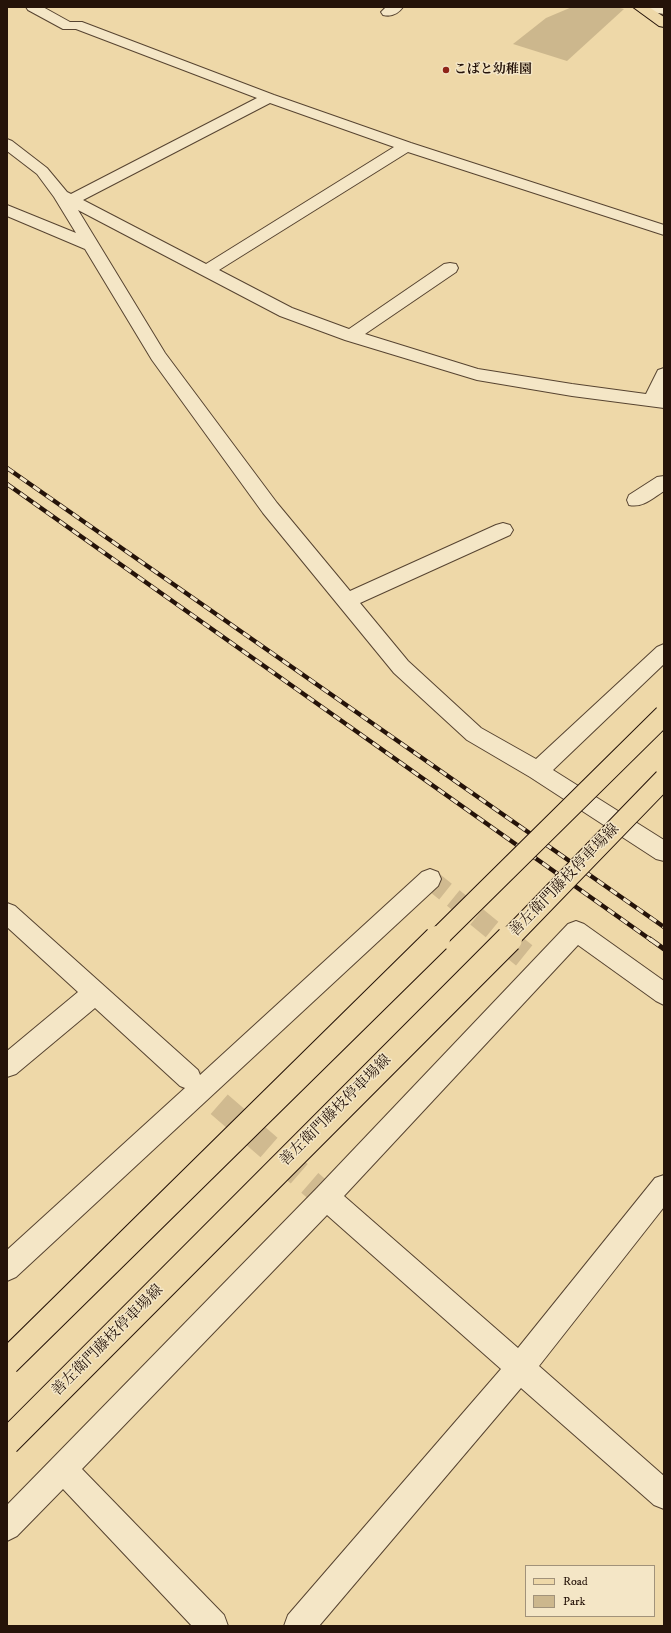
<!DOCTYPE html>
<meta charset="utf-8">
<style>
body{margin:0}
#map{position:relative;width:671px;height:1633px;overflow:hidden;background:#eed8a8;font-family:"IM FELL DW Pica",serif}
canvas{display:block}
.frame{position:absolute;inset:0;border:8px solid #251309;pointer-events:none}
.legend{position:absolute;left:525px;top:1565px;width:130px;height:52px;box-sizing:border-box;background:#f4e6c6;border:1px solid #a1927a;margin:0;padding:5px 7px;list-style:none;font-size:12px;color:#251309}
.legend li{display:flex;align-items:center;gap:8px;height:20px}
.legend b{width:20px;border:1px solid #a1927a}
</style>
<div id="map">
<canvas width="671" height="1633"></canvas>
<div class="frame"></div>
<ul class="legend">
<li><b style="height:5px;background:#eed8a8"></b>Road</li>
<li><b style="height:11px;background:#ccb78d"></b>Park</li>
</ul>
</div>
<script>
const g = document.querySelector('canvas').getContext('2d');
g.lineJoin = 'round';
function fillPath(path, color) {
  g.fillStyle = color;
  g.fill(path, 'evenodd');
}
function strokePath(path, color, width, dash) {
  g.strokeStyle = color;
  g.lineWidth = width;
  g.lineCap = dash ? 'butt' : 'round';
  g.setLineDash(dash || []);
  g.stroke(path);
}
function label(font, color, halo, rows, align = 'center') {
  g.font = font + ' "IM FELL DW Pica","Noto Serif JP",serif';
  g.lineWidth = 3;
  g.setLineDash([]);
  g.textBaseline = 'middle';
  g.strokeStyle = halo;
  g.fillStyle = color;
  for (const [text, x, y, turn = 0] of rows) {
    g.save();
    g.translate(x, y);
    g.rotate((+turn || 0) * Math.PI / 180);
    g.textAlign = isNaN(turn) ? turn : align;
    if (halo) g.strokeText(text, 0, 0);
    g.fillText(text, 0, 0);
    g.restore();
  }
}
const green = new Path2D(`
 M 572,7 L 616,7 L 624,9 L 567,61 L 513,44 L 546,18 Z`);
const minorTunnelFar1 = new Path2D(`
 M 430,879 L 505,940`);
const minorTunnel = new Path2D(`
 M 504,939 L 541,969
 M 189,1078 L 326,1197`);
const minor = new Path2D(`
 M 26,7 L 43,7 L 70,22 L 82,22 L 274,95 L 411,143 L 664,225 L 664,235 L 408,152 L 219,270 L 292,308 L 349,329 L 444,264 L 450,263 L 456,264 L 458,268 L 456,272 L 365,334 L 478,369 L 572,384 L 646,394 L 658,370 L 664,368 L 663,396 L 664,396 L 664,408 L 572,396 L 477,380 L 345,340 L 280,316 L 78,210 L 165,353 L 277,503 L 350,591 L 496,525 L 503,523 L 510,525 L 513,530 L 510,535 L 360,603 L 408,661 L 481,728 L 536,759 L 657,647 L 664,644 L 664,664 L 553,770 L 664,840 L 664,861 L 656,859 L 530,777 L 467,740 L 394,673 L 263,513 L 152,360 L 85,249 L 7,216 L 7,205 L 76,233 L 54,197 L 37,174 L 7,151 L 7,139 L 12,141 L 47,168 L 67,192 L 71,194 L 257,98 L 76,29 L 63,29 L 28,10 ZM 270,103 L 394,147 L 206,264 L 83,200 Z
 M 386,7 L 403,7 C 398,14 391,17 383,15 L 381,12 Z
 M 637,7 L 664,7 L 664,14 L 639,10 Z
 M 664,476 L 664,491 C 653,498 643,508 629,505 L 627,500 L 629,495 L 657,477 Z
 M 430,869 L 438,872 L 441,879 L 438,886 L 16,1277 L 7,1281 L 7,1250 L 185,1088 L 180,1086 L 95,1008 L 16,1074 L 7,1077 L 7,1051 L 78,992 L 7,927 L 7,903 L 15,906 L 198,1070 L 200,1075 L 422,872 Z
 M 576,921 L 584,924 L 664,981 L 664,1005 L 656,1001 L 578,945 L 344,1196 L 518,1348 L 655,1178 L 664,1175 L 664,1207 L 539,1366 L 664,1476 L 664,1509 L 654,1505 L 521,1388 L 319,1626 L 284,1626 L 288,1615 L 501,1369 L 327,1215 L 82,1469 L 224,1615 L 228,1626 L 192,1626 L 63,1489 L 17,1536 L 7,1541 L 7,1505 L 317,1188 L 568,924 Z`);
const major = new Path2D(`
 M 633,7 L 649,7 L 664,17 L 664,27 L 659,26 Z`);
const railFar1 = new Path2D(`
 M 7,468 L 664,927
 M 7,484 L 651,940`);
const rail = new Path2D(`
 M 650,939 L 664,949`);
const majorBridgeFar1 = new Path2D(`
 M 436,940 L 664,715
 M 508,940 L 664,779`);
const majorBridge = new Path2D(`
 M 7,1362 L 437,939
 M 7,1442 L 509,939`);
const markers = [
 [446,70,4,"#8f2418"]
];
const farPoinames = [
 ["こばと幼稚園",454,70]
];
const streetNames = [
 ["善左衛門藤枝停車場線",565,881,-46],
 ["善左衛門藤枝停車場線",336,1111,-45],
 ["善左衛門藤枝停車場線",108,1341,-45]
];
fillPath(green, '#ccb78d');
strokePath(minorTunnelFar1, '#d0ba90', 20, [20, 10]);
strokePath(minorTunnel, '#d0ba90', 26, [26, 14]);
strokePath(minor, '#574431', 2);
strokePath(major, '#251309', 2);
fillPath(minor, '#f4e6c6');
fillPath(major, '#eed8a8');
strokePath(railFar1, '#251309', 4.5);
strokePath(rail, '#251309', 5);
strokePath(railFar1, '#f4e6c6', 3, [8]);
strokePath(rail, '#f4e6c6', 3.5, [11]);
strokePath(majorBridgeFar1, '#251309', 22, []);
strokePath(majorBridge, '#251309', 28, []);
strokePath(majorBridgeFar1, '#eed8a8', 20);
strokePath(majorBridge, '#eed8a8', 26);
for (const [x, y, r, color] of markers) {
  const dot = new Path2D();
  dot.arc(x, y, r, 0, 2 * Math.PI);
  g.fillStyle = color;
  g.fill(dot);
  strokePath(dot, '#f4e6c6', 1.5);
}
label('bold 13px', '#251309', '#f4e6c6', farPoinames, 'left');
label('15px', '#251309', '#f4e6c6', streetNames);
</script>
